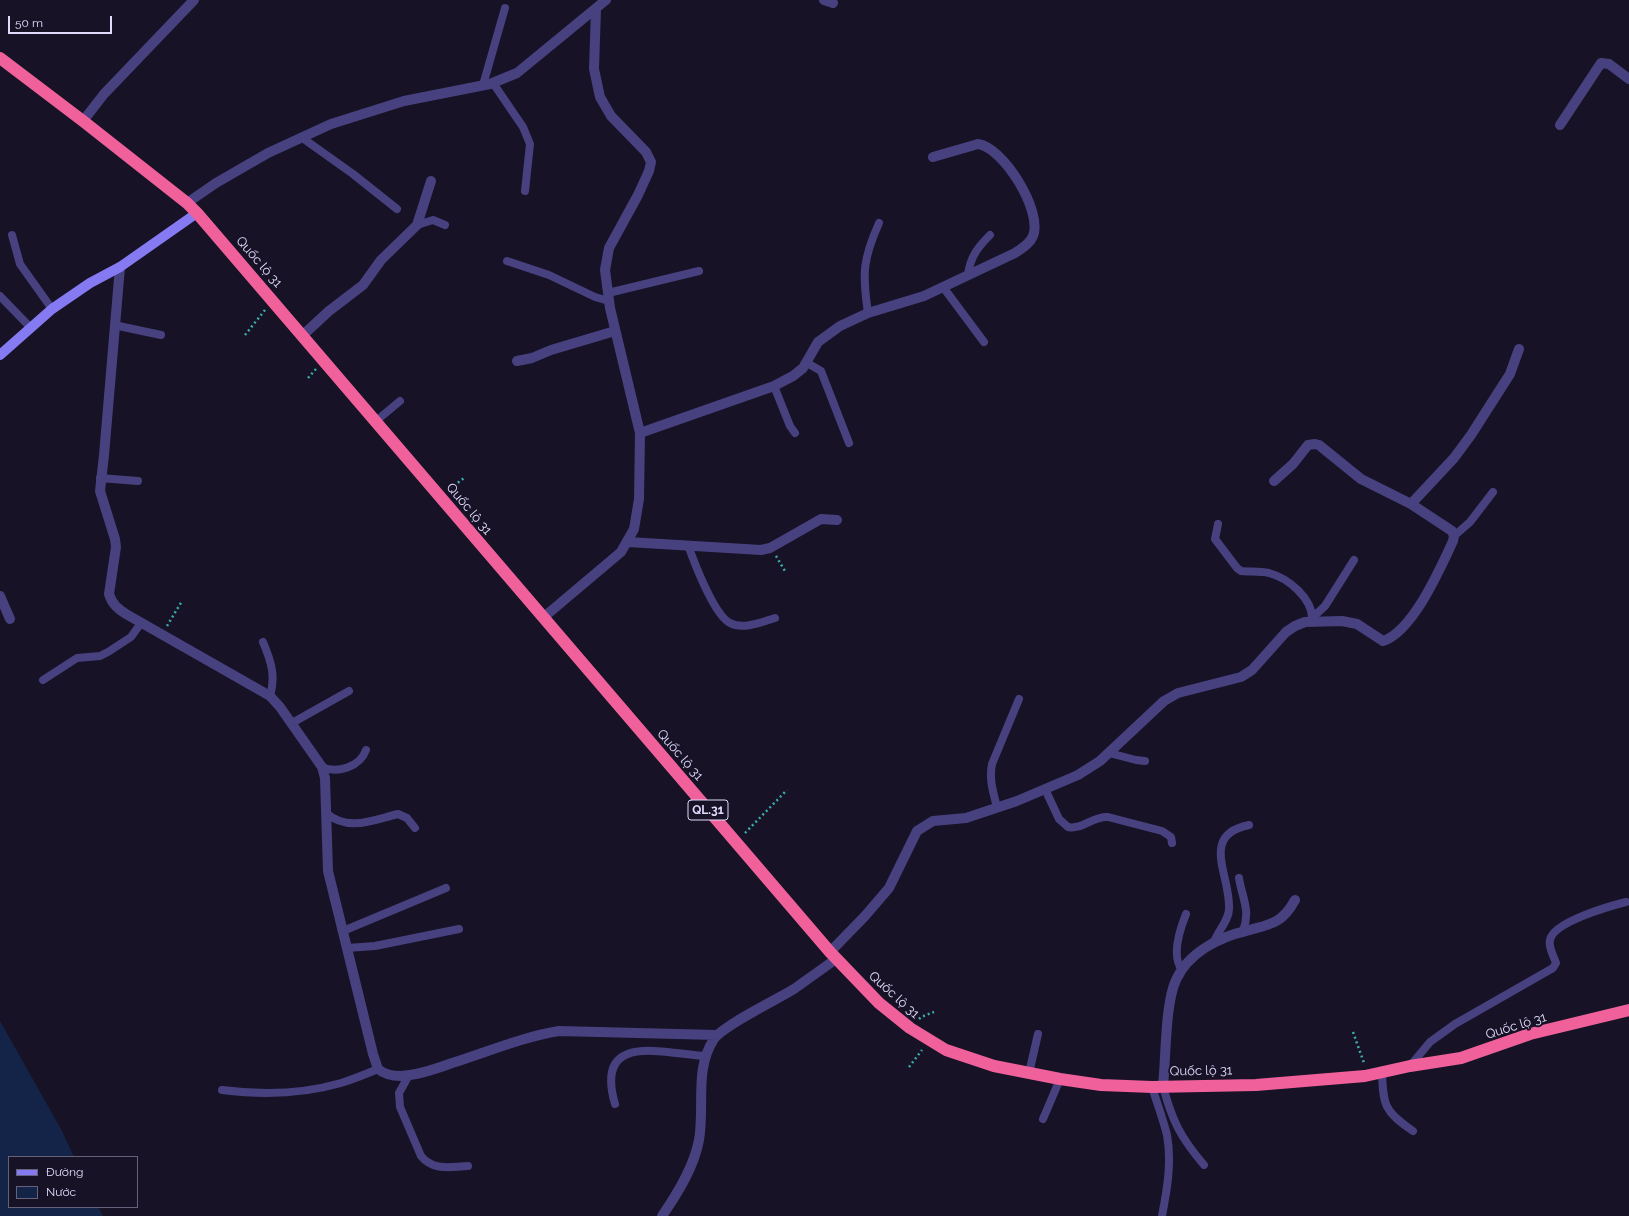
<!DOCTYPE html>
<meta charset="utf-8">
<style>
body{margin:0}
#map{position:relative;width:1629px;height:1216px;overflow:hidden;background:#171226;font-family:Raleway,sans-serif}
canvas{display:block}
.legend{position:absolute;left:8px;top:1156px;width:130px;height:52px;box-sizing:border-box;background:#171226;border:1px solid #67627b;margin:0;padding:5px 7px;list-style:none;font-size:12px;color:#e0dafb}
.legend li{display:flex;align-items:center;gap:8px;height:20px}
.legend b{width:20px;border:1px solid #67627b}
.scale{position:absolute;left:8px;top:16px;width:104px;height:18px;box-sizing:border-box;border:2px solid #e0dafb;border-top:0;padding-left:5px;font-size:12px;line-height:14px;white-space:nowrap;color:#e0dafb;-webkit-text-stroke:3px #171226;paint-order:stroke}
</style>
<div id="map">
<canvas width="1629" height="1216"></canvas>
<ul class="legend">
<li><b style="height:5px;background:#857af2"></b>Đường</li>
<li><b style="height:11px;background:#142448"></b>Nước</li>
</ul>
<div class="scale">50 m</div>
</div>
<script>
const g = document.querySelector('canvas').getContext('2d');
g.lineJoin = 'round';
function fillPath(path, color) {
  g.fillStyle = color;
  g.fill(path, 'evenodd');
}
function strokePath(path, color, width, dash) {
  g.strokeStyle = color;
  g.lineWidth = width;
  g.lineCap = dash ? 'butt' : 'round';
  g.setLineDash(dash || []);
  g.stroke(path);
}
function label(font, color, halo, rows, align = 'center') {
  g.font = font + ' Raleway,sans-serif';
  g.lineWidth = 4;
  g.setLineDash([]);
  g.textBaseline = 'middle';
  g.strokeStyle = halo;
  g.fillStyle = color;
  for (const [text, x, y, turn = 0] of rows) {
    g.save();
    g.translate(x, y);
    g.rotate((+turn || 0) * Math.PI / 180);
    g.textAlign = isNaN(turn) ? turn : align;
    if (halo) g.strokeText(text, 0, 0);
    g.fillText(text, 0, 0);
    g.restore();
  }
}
const water = new Path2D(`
 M 0,1021 L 62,1131 L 74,1157 L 9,1157 L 9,1207 L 98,1207 L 103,1216 L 0,1216 Z`);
const path = new Path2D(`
 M 245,335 L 265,310
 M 308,378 L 316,369
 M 450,489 L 464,478
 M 776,556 L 785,571
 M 167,626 L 182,601
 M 745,833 L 787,790
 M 919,1019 L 921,1017 L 934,1012
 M 1353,1032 L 1364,1063
 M 909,1067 L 922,1050`);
const lane = new Path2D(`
 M 493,83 L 523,127 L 530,144 L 525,191
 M 483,85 L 505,8
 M 301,137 L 353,174 L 397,209
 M 417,225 L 433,220 L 445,225
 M 12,235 L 20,264 L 52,309
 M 507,261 L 549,275 L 595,297 L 609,301
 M 968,275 C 970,257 978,247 990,235
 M 943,287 L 984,342
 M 608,293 L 699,271
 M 0,296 L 30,327
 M 868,313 C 862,273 863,259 879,223
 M 114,325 L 161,335
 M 807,363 L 821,371 L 849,443
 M 774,386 L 790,426 L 795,433
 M 376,421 L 400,401
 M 100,478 L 138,481
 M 1218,524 L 1215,539 L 1237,568 L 1241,571 C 1250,572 1260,571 1269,573 C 1288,578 1314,599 1312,621
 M 1454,536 L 1470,522 L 1493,492
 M 688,545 C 694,562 714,615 730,623 C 743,630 762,622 775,618
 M 1312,618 L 1325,606 L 1354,560
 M 263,642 C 271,661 276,676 270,696
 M 43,680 L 77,658 L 100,656 L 108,652 L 131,637 L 141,623
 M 292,723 L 349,691
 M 1109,753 L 1136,760 L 1145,761
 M 322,767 C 337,774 360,767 366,750
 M 1045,789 L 1059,819 L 1068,827 C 1082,830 1093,816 1108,817 L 1162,831 L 1171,837 L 1172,843
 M 997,807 C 993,792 989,779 992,764 L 1019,699
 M 326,813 C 348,832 373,820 398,814 L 407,818 L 415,828
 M 1239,878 C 1242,898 1251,910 1243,931
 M 343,931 L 446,888
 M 1214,942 C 1218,931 1229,920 1229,909 C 1231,876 1199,835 1249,825
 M 347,948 L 375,946 L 459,929
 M 1182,970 C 1171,956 1180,929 1186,914
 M 1410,1066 L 1430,1042 L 1455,1024 L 1553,968 L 1556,963 C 1554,956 1548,948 1550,940 C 1553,922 1610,906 1626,902
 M 1382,1072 C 1383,1106 1385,1112 1413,1131
 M 1029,1073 L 1038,1034
 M 409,1075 L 399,1093 L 400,1107 L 421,1156 C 433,1171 450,1167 468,1166
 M 1163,1086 C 1172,1121 1181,1138 1204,1165
 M 1152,1087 C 1157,1103 1163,1119 1167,1135 C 1172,1162 1167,1190 1162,1216
 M 222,1090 C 261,1095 303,1094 341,1083 C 354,1079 366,1074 378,1069
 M 615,1104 C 594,1032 661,1053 705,1056
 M 1043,1119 L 1060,1079`);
const street = new Path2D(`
 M 824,0 L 833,3
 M 83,121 L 104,94 L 194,0
 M 1560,125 L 1601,63 L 1609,64 L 1629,79
 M 187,203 L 216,183 L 268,153 L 331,124 L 404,101 L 490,84 L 517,73 L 606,0
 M 120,267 L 104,455 L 100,491 L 115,539 L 116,547 L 109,594 C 112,604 118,609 126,614 L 270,696 L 280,707 L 322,767 L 325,778 L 328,871 L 373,1054 L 378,1069 C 384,1074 393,1076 401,1076 C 419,1075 436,1069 452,1063 C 487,1052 522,1037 559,1031 L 717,1035
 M 303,335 L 329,311 L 363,285 L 381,260 L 417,225 L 431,181
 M 517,361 L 532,358 L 551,350 L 615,331
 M 640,433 L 774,386 L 793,376 L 803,368 L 818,342 L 840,326 L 868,313 L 924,296 L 1015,253 C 1022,248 1030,244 1033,236 C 1043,211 1003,147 978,144 L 933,157
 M 1411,504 L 1454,458 L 1471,435 L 1510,374 L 1519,349
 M 628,542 L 761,550 L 770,548 L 821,519 L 837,520
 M 0,596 L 10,619
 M 544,617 L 621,552 L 634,529 L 639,499 L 640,433 L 610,308 L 605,270 L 609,248 L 638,195 L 649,171 L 651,162 L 646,152 L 611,116 L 600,97 L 594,69 L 596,9
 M 830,952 L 865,916 L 889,888 L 917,831 L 933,821 L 966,818 L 1017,801 L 1078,775 L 1100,761 L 1164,701 L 1178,693 L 1241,677 L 1252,670 L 1286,632 L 1295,626 L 1305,622 L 1342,621 L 1357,624 L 1383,641 C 1413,631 1440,569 1453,541 L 1454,536 L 1452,531 L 1411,504 L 1361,479 L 1319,445 L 1315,444 L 1308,445 L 1293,464 L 1274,481
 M 1163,1086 C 1166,1059 1165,1003 1176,980 C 1188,953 1219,937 1246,931 C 1270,924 1282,924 1295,900
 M 662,1216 C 678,1193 694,1167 699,1140 C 705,1106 694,1069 714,1039 C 722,1026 778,999 794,989 C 808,979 822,969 836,959`);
const secondary = new Path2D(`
 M 0,355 L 52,309 L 90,283 L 120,267 L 197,213`);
const highway = new Path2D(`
 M 0,58 L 83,121 L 187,203 L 197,213 L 830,952 L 879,1003 L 910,1028 L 946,1050 L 994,1066 L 1060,1079 L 1101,1085 L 1152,1087 L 1256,1085 L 1365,1076 L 1410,1066 L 1461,1058 L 1530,1034 L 1629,1010`);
const shields = [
 [708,810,40]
];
const shieldNames = [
 ["QL.31",708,810]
];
const streetNames = [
 ["Quốc lộ 31",259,262,49],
 ["Quốc lộ 31",469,509,50],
 ["Quốc lộ 31",680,755,49],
 ["Quốc lộ 31",894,995,42],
 ["Quốc lộ 31",1516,1026,-17],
 ["Quốc lộ 31",1201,1071,-1]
];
fillPath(water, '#142448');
strokePath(path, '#3cadae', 2.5, [2, 3]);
strokePath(lane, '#484180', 8);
strokePath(street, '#484180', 10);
strokePath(secondary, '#857af2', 10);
strokePath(highway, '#f0619c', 12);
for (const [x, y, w] of shields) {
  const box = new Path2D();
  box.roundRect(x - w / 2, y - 10, w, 20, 3);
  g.fillStyle = '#171226';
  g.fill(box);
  strokePath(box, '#e0dafb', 1);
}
label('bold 12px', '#e0dafb', null, shieldNames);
label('13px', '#e0dafb', '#171226', streetNames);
</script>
